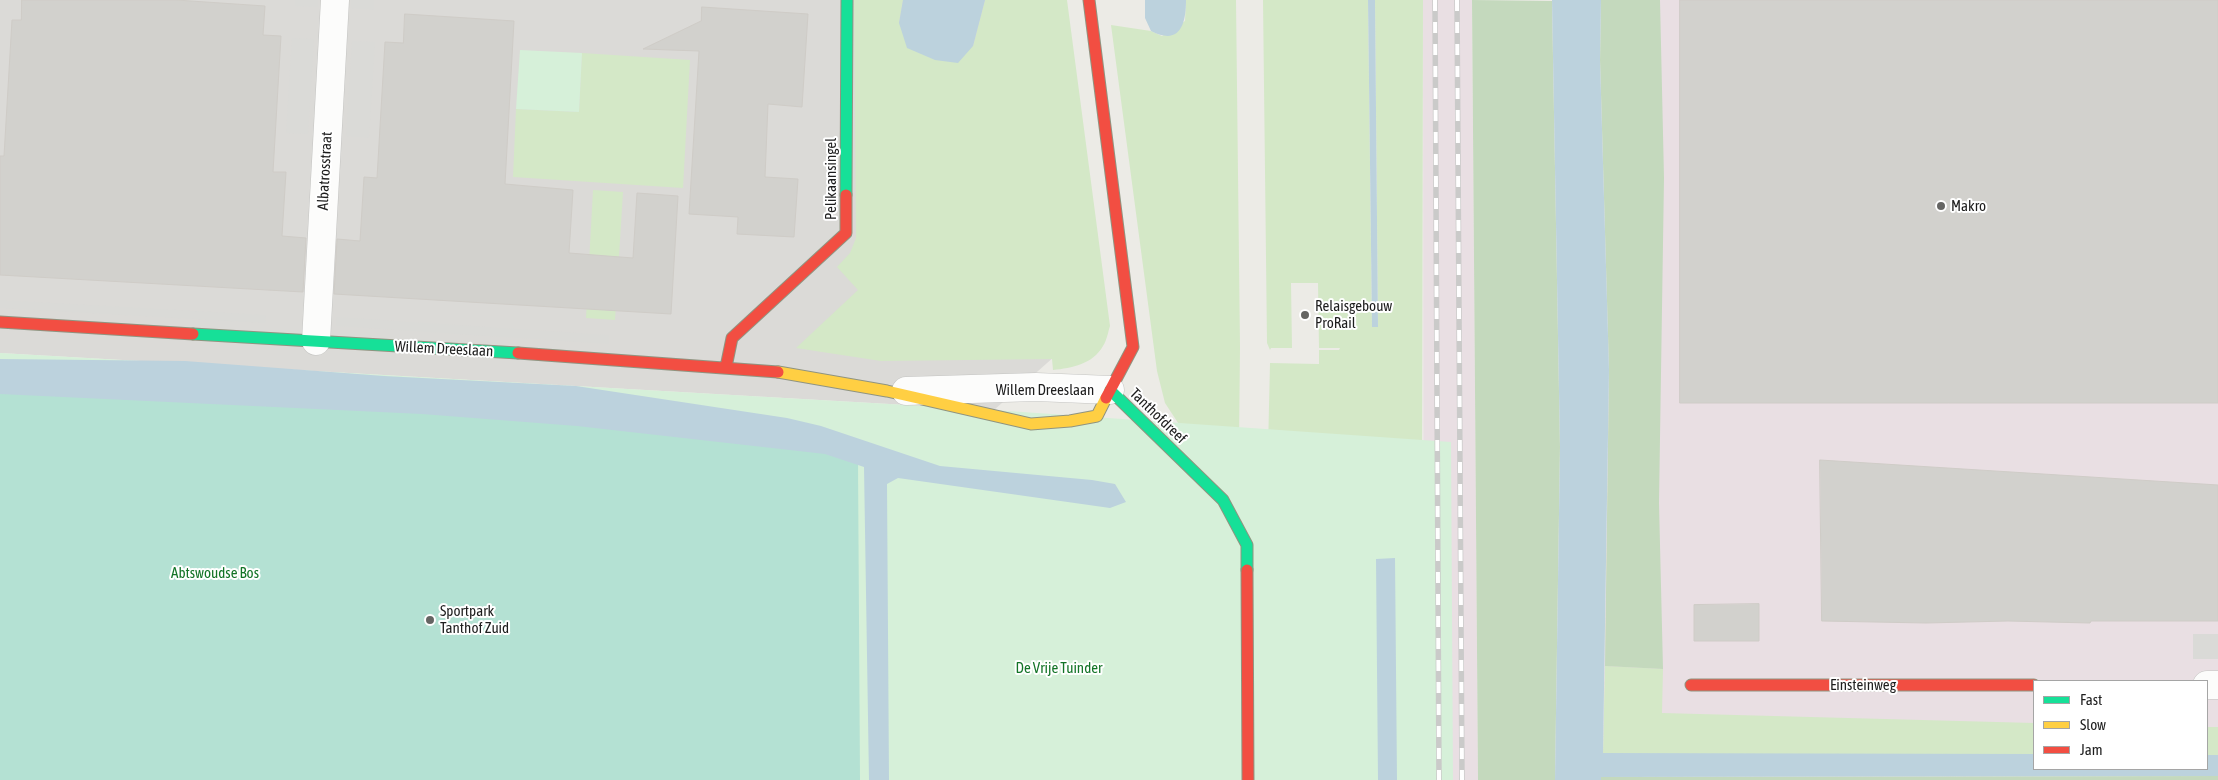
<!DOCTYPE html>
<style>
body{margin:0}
#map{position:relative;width:2218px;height:780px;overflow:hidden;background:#ecebe6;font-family:"Asap Condensed",sans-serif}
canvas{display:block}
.legend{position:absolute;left:2033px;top:680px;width:175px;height:90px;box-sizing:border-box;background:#fff;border:1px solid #a5a5a5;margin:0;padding:6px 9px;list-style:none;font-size:15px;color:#1d1d1d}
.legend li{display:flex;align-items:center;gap:10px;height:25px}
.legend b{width:25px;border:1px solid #a5a5a5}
</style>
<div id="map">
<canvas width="2218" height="780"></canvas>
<ul class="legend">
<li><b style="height:6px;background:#16e098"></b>Fast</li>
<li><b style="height:6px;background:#ffcf43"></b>Slow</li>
<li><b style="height:6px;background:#f24e42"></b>Jam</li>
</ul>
</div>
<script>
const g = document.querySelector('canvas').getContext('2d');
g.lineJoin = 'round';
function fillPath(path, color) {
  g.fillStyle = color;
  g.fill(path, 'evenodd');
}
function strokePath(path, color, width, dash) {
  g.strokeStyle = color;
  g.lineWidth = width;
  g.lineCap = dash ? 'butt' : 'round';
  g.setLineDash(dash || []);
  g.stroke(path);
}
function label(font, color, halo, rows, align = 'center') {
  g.font = font + ' "Asap Condensed",sans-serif';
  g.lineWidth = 4;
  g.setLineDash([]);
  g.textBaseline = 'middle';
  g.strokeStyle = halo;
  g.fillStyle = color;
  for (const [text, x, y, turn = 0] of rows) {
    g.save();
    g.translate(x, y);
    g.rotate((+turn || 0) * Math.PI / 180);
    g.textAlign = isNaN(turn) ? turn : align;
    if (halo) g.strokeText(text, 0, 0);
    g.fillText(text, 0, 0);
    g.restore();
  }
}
const residential = new Path2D(`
 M 0,0 L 1062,0 L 1064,348 L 994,410 L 0,353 Z`);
const industrial = new Path2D(`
 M 1423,0 L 1472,0 L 1478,780 L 1424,780 Z
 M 1601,0 L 2218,0 L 2218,775 L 2207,769 L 2207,681 L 2034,681 L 2034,768 L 1603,754 L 1609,370 Z`);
const grass = new Path2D(`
 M 854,0 L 903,0 L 899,23 L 973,46 L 985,0 L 1067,0 L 1110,326 C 1108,332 1107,340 1103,346 C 1093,364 1072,368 1053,370 L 1052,359 L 881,361 L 796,348 L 858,290 L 837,267 L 850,253 L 856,238 Z
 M 1186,0 L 1236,0 L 1240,347 L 1239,443 L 1186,435 L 1165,403 L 1157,371 L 1111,25 L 1151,31 L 1162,36 L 1185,21 Z
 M 1263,0 L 1368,0 L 1372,326 L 1378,327 L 1375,0 L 1423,0 L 1422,462 L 1268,450 L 1270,363 L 1319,364 L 1319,350 L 1339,350 L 1340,348 L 1319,348 L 1318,283 L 1291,283 L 1292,348 L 1271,348 L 1270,350 L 1267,343 Z
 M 582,53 L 690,60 L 683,188 L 513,177 L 516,109 L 579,112 Z
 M 593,190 L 623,192 L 615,320 L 586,318 Z
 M 1605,666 L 1663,669 L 1662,713 L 2034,723 L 2034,754 L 1603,754 Z
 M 2207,727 L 2218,727 L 2218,755 L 2207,755 Z`);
const forest = new Path2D(`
 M 1472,0 L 1552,1 L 1560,447 L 1555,780 L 1478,780 Z
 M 1601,0 L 1660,0 L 1664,178 L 1659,503 L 1663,669 L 1605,666 L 1609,370 L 1600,60 Z
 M 2218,776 L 2218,780 L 1601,780 L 1601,777 Z`);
const park = new Path2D(`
 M 520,50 L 582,53 L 579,112 L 516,109 Z
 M 0,353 L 994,410 L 1451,442 L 1453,780 L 0,780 Z`);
const pitch = new Path2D(`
 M 0,384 L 755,417 L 858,459 L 860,780 L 0,780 Z`);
const parking = new Path2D(`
 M 295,0 L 318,0 L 318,7 L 295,6 Z
 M 351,0 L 374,0 L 374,10 L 351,8 Z
 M 292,38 L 314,39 L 308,134 L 286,133 Z
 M 352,41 L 375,42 L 369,138 L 346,136 Z
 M 0,300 L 266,315 L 265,323 L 0,308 Z
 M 336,317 L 609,335 L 609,344 L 336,326 Z
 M 2193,634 L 2218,634 L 2218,659 L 2193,659 Z`);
const water = new Path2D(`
 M 903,0 L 985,0 L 973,46 L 958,63 L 935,60 L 907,48 L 899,23 Z
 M 1145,0 L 1186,0 C 1186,24 1180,46 1151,31 L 1145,18 Z
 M 1368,0 L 1375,0 L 1378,327 L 1372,327 Z
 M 1552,0 L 1601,0 L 1600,60 L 1609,370 L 1603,753 L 2034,754 L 2034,769 L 2207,769 L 2207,755 L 2218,755 L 2218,776 L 1601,777 L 1601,780 L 1555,780 L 1560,447 Z
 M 0,359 L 185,361 L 384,376 L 576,386 L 787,418 L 821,426 L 940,466 L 1092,480 L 1115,484 L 1126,502 L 1110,508 L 898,478 L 887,484 L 889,780 L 869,780 L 864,467 L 825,454 L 577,426 L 422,414 L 0,394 Z
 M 1395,558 L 1397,780 L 1378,780 L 1376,559 Z`);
const building = new Path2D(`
 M 22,0 L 176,0 L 265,6 L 263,35 L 281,36 L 273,172 L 286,172 L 282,236 L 306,238 L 303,292 L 0,275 L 0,156 L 4,156 L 12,20 L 21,20 Z
 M 1680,0 L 2218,0 L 2218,403 L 1680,403 Z
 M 702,7 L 808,14 L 802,107 L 768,104 L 765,177 L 798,179 L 794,237 L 737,234 L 738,217 L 689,214 L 699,51 L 643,49 L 701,21 Z
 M 405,14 L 514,21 L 505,184 L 573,190 L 569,253 L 633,258 L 637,193 L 678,196 L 671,314 L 334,294 L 337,239 L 360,241 L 364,177 L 377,178 L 385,42 L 403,43 Z
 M 1820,460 L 2218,485 L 2218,621 L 2091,621 L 2090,623 L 2008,621 L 1926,623 L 1822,621 Z
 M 1759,604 L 1759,641 L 1694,641 L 1694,605 Z`);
const street = new Path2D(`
 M 316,341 L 335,0
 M 906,391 L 1036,387 L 1110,390
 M 2207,685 L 2218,685`);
const fast = new Path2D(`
 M 846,195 L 847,0
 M 193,334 L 518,353
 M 1110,390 L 1223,500 L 1247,545 L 1247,570`);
const slow = new Path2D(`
 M 778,372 L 887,391 L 1031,424 L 1070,421 L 1097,416 L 1106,398`);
const jam = new Path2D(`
 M 1089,0 L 1133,347 L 1106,398
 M 0,322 L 193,334
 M 518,353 L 778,372
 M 726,367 L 732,338 L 846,233 L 846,195
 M 1247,570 L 1248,780
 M 1691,685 L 2034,685`);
const rail = new Path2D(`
 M 1435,0 L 1439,780
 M 1457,0 L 1462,780`);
const markers = [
 [1941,206,5,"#656563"],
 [1305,315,5,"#656563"],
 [430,620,5,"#656563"]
];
const streetNames = [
 ["Albatrosstraat",325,171,-87],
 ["Pelikaansingel",831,179,-90],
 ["Willem Dreeslaan",444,349,3],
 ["Willem Dreeslaan",1045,390],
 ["Tanthofdreef",1158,416,44],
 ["Einsteinweg",1863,685]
];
const poiNames = [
 ["Makro",1951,206],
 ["Relaisgebouw",1315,306],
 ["ProRail",1315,323],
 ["Sportpark",440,611],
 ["Tanthof Zuid",440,628]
];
const parkNames = [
 ["Abtswoudse Bos",215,573],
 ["De Vrije Tuinder",1059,668]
];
fillPath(residential, '#dbdad7');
fillPath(industrial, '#e9dfe3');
fillPath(grass, '#d4e8c7');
fillPath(forest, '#c4d9bd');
fillPath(park, '#d6f0d9');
fillPath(pitch, '#b4e1d3');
fillPath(parking, '#dadad7');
fillPath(water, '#bcd2dd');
fillPath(building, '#d2d1cd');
strokePath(building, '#cfccc7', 1);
strokePath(street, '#c4c4c2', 29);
strokePath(fast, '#909480', 13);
strokePath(slow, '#909480', 13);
strokePath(jam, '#909480', 13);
strokePath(street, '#fcfcfb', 28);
strokePath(fast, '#16e098', 11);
strokePath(slow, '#ffcf43', 11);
strokePath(jam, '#f24e42', 11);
strokePath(rail, '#cacac9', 5.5);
strokePath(rail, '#fff', 4, [11]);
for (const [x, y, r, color] of markers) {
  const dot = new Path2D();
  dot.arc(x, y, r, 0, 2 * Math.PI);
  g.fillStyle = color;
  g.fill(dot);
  strokePath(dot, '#fff', 2);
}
label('15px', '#1d1d1d', '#fff', streetNames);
label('15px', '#1d1d1d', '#fff', poiNames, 'left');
label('15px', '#137427', '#fff', parkNames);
</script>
